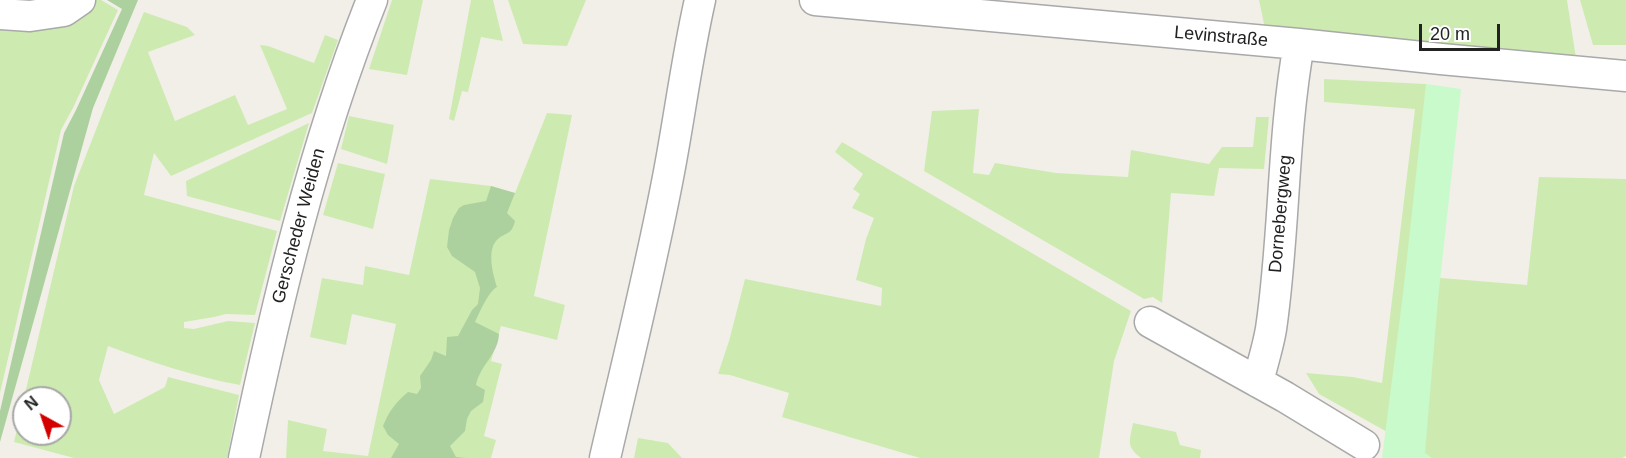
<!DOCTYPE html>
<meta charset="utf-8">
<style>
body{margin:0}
#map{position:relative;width:1626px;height:458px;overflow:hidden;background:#f2efe9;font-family:Helvetica,sans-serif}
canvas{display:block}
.north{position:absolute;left:12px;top:386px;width:60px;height:60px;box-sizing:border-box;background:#fff;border:2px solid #a7a7a7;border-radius:50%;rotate:320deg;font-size:16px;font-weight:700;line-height:24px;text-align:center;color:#222}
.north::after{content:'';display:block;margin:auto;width:21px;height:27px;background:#d40000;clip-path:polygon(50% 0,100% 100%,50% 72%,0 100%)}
.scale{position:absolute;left:1419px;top:24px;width:81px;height:27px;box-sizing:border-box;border:3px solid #222;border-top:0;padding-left:8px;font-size:18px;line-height:21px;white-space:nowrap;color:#222;-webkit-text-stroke:4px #fff;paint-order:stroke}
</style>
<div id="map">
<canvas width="1626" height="458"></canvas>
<div class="north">N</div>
<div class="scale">20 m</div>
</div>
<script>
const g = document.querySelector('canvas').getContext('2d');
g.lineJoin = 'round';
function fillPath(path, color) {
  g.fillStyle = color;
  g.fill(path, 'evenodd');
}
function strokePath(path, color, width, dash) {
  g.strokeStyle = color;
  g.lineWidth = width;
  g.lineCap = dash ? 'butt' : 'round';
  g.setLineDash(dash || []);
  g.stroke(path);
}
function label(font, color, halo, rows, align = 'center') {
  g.font = font + ' Helvetica,sans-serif';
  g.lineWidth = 6;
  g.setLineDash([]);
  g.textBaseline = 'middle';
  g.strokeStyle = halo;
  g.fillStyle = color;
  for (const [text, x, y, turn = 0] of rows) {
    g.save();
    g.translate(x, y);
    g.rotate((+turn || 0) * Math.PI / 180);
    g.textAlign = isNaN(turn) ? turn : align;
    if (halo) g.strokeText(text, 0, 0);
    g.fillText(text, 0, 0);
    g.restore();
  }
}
const grass = new Path2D(`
 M 88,0 L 101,0 L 118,10 L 74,106 L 61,130 L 0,393 L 0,23 Z
 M 392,0 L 423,0 L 407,75 L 369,69 Z
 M 471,0 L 493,0 L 503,41 L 481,37 L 468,92 L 462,91 L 454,121 L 449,119 Z
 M 508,0 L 586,0 L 567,46 L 523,44 Z
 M 1259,0 L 1567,0 L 1578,71 L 1267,38 Z
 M 1580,0 L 1626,0 L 1626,45 L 1593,45 Z
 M 144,12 L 187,27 L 195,35 L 148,52 L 175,121 L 235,95 L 248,125 L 287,109 L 260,45 L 268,46 L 314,63 L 325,35 L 338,40 L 312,113 L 171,176 L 154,153 L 144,195 L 277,231 L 255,315 L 226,314 L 214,317 L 184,322 L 184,328 L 194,329 L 228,321 L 255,323 L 240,385 C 195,377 151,362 108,346 L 99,380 L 114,414 L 165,387 L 168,377 L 239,395 L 227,458 L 74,458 L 14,442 L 24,399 L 24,434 L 60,434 L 60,398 L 24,398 L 74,186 L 115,81 Z
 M 1324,79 L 1426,84 L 1450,100 L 1429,277 L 1527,285 L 1539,177 L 1626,179 L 1626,456 L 1622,458 L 1402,458 L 1389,433 L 1319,394 L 1306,373 L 1353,377 L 1382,383 L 1415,109 L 1324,102 Z
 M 979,109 L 973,173 L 989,175 L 995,163 L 1056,173 L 1128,177 L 1131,150 L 1209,164 L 1222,147 L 1253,147 L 1256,117 L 1269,117 L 1264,169 L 1219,168 L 1214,196 L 1171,193 L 1162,303 L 1153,297 L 1144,299 L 924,171 L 932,111 Z
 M 547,113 L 572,115 L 534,296 L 565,305 L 557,340 L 501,326 L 491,361 L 502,364 L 484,436 L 496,440 L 491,458 L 286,458 L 288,420 L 327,429 L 323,451 L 368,456 L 396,324 L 352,314 L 346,345 L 310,337 L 322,278 L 363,285 L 365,266 L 409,275 L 430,179 L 491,186 L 515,193 Z
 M 349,116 L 394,125 L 387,164 L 341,149 Z
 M 309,123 L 280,221 L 187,196 L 186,181 Z
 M 842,142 L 1131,311 L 1114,361 L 1099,458 L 920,458 L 782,417 L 789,393 L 730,375 L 718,374 L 729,341 L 745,279 L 881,306 L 882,288 L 856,280 L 866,239 L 874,218 L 852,208 L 860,194 L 853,189 L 863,174 L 835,152 Z
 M 338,163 L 385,174 L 373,229 L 323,215 Z
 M 1133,423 L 1176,432 L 1180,445 L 1201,450 L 1200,458 L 1141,458 C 1125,446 1130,440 1133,423 Z
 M 638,438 L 668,443 L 682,458 L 634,458 Z`);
const forest = new Path2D(`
 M 107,0 L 138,0 L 93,108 L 0,442 L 0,411 L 64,133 L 76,110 L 122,9 Z
 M 491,186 L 515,193 L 507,213 L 515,221 C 511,237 505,231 496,241 C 487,252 493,274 497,287 C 488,292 480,312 475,322 L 499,334 C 498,355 480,365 476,385 L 485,390 L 483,402 L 471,411 L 467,419 L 465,431 L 450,446 L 456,457 L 466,458 L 391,458 L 399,444 L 388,435 L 383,426 C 389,411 396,402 408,392 L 417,394 L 421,388 L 420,376 L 431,360 L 434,351 L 446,356 L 447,337 L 458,336 L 472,310 L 478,304 L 480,288 L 475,272 L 452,256 L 447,247 L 449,230 L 453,218 L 459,208 L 464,205 L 486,201 Z`);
const park = new Path2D(`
 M 1426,84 L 1461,89 L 1438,299 L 1425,453 L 1432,458 L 1382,458 L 1403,294 Z`);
const minor = new Path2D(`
 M 815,0 L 1299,44 L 1441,59 L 1626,76
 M 0,14 L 30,16 L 64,11 L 80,0
 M 1150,322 L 1285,397 L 1364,445
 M 1258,382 C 1262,365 1268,347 1271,329 C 1285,234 1282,138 1299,44
 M 244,458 C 277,302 313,148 372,0
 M 605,458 C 627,363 651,268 669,172 C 680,114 687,57 700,0`);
const streetNames = [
 ["Levinstraße",1221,37,5],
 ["Dornebergweg",1281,214,-85],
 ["Gerscheder Weiden",299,226,-75]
];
fillPath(grass, '#cdebb0');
fillPath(forest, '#add19e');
fillPath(park, '#c8facc');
strokePath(minor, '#a9a9a9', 33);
strokePath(minor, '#fff', 30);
label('18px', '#222', '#fff', streetNames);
</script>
